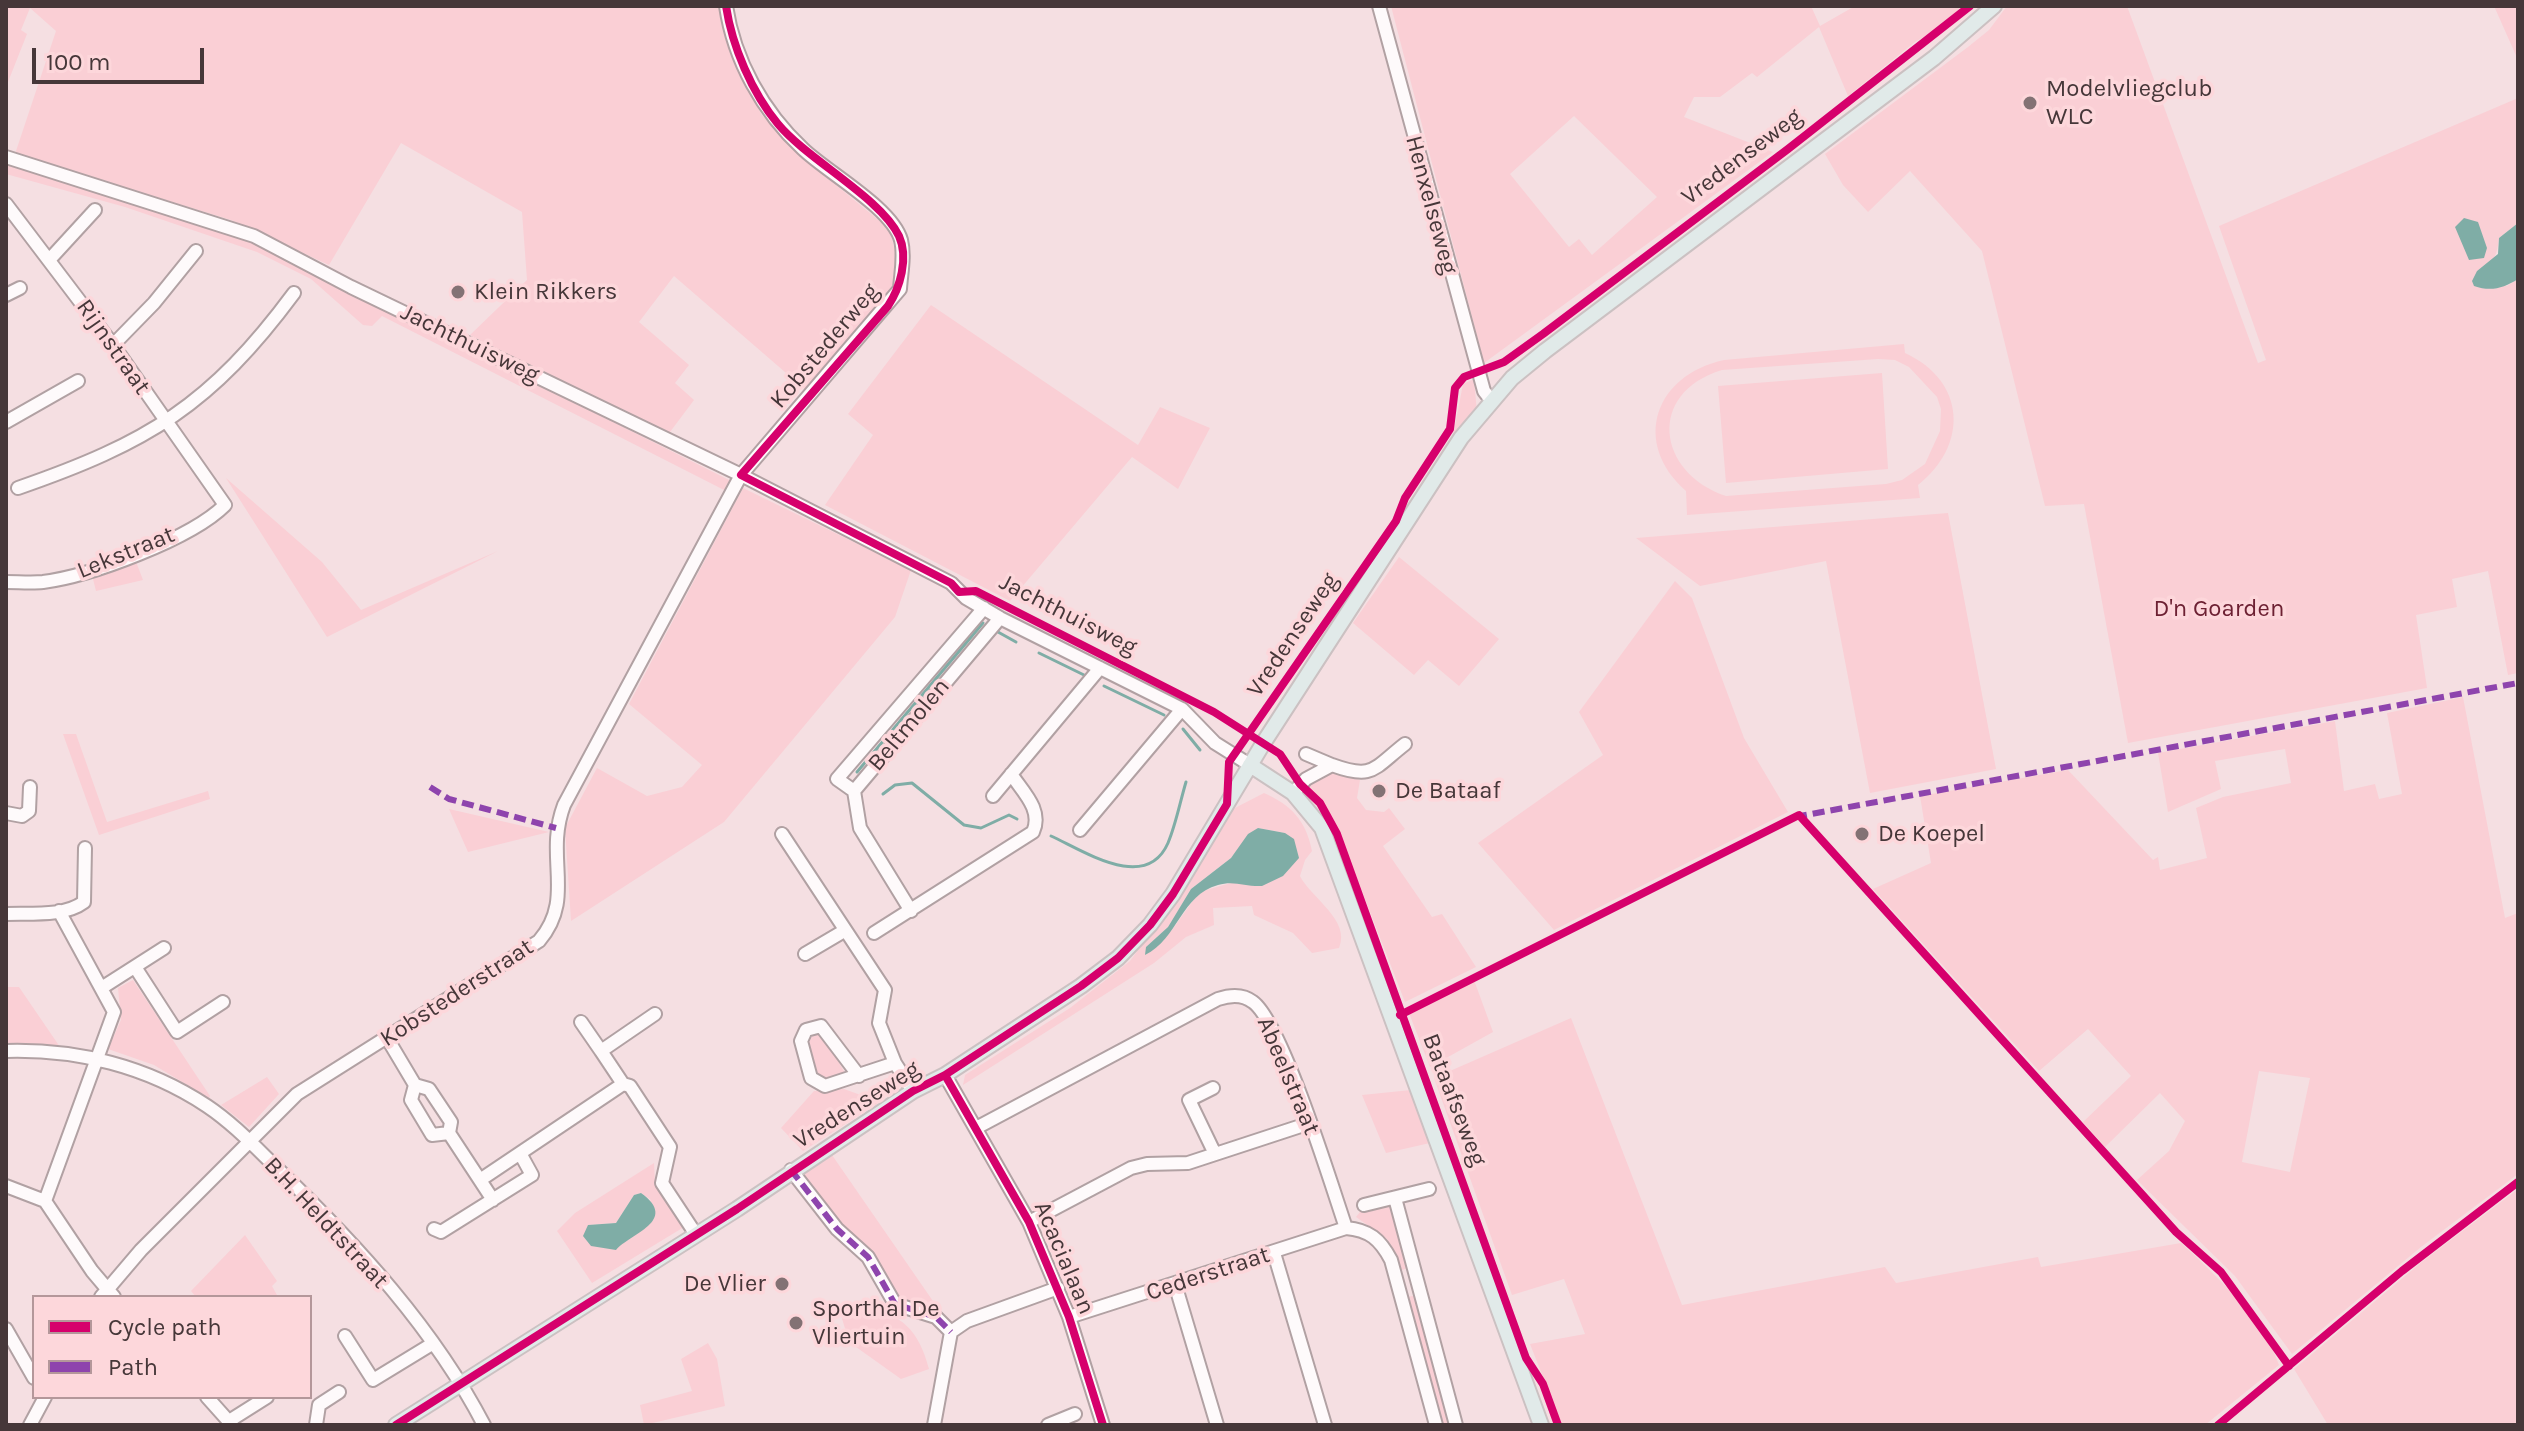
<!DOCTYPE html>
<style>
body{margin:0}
#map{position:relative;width:2524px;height:1431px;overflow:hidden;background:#f5dfe2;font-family:Karla,sans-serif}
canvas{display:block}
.frame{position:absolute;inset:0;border:8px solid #463739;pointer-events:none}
.legend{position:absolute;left:32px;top:1295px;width:280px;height:104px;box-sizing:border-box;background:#fdd7db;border:2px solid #b4979a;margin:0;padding:10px 14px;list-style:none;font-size:24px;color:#463739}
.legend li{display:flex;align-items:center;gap:16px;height:40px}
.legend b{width:40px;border:2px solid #b4979a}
.scale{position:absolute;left:32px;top:48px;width:172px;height:36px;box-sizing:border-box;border:4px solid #463739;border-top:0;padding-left:10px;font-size:24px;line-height:28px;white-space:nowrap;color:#463739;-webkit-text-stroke:6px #fdd7db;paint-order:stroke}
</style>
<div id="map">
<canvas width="2524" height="1431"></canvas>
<div class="frame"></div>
<ul class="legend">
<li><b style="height:10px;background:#d6006c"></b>Cycle path</li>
<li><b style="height:10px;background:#8e44ad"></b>Path</li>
</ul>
<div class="scale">100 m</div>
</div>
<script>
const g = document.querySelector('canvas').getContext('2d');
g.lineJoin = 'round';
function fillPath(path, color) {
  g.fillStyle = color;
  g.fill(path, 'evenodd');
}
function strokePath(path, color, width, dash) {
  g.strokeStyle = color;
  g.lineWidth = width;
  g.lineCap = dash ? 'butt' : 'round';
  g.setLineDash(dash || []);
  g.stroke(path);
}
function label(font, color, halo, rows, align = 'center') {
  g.font = font + ' Karla,sans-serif';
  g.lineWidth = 7;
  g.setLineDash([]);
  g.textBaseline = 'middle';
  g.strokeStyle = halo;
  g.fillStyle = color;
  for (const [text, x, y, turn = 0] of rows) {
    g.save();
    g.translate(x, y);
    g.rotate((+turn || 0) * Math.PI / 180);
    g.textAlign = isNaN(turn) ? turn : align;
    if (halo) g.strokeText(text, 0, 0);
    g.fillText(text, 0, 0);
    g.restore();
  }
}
const green = new Path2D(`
 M 6,6 L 719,6 L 741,71 L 761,114 L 801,156 L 882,223 L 891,235 L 898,264 L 891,293 L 808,392 L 674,276 L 639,322 L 689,365 L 675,383 L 694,400 L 667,436 L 470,335 L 527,280 L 522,212 L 401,143 L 329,265 L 231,220 L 15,154 L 56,31 L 30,8 L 21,30 L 27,34 L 6,87 Z
 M 1391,6 L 1811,6 L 1820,26 L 1855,6 L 1962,6 L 1942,26 L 1915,42 L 1848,96 L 1819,27 L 1757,77 L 1752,73 L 1720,97 L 1694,97 L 1684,117 L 1773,152 L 1484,363 ZM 1574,116 L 1657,197 L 1592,255 L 1579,239 L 1569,247 L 1510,174 Z
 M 2007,6 L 2127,6 L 2258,363 L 2266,360 L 2219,226 L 2518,98 L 2518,223 L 2499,238 C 2497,256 2494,263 2477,271 L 2507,286 L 2518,279 L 2518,673 L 2508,675 L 2488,571 L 2452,579 L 2457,607 L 2416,615 L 2427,688 L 2128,743 L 2084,504 L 2045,506 L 1982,251 L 1910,171 L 1868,212 L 1843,185 L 1825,154 L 1968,47 L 1989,30 Z
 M 2494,6 L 2518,6 L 2518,60 Z
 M 6,163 L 250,240 L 733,482 L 728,492 L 382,316 L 372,326 L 363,325 L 311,279 L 257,252 L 125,207 L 6,174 Z
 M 931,305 L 1138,445 L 1160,407 L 1210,428 L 1178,489 L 1132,457 L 1010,601 L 825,505 L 873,435 L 848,414 Z
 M 1904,344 L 1905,353 C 1966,381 1969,445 1918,485 L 1920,498 L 1687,515 L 1686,491 C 1631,442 1655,375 1724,360 ZM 1878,359 L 1895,360 L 1909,367 L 1937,397 L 1941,409 L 1940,431 L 1925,464 L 1902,480 L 1886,484 L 1726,496 C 1657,473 1646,393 1722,370 Z
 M 1882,373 L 1888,469 L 1726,483 L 1718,386 Z
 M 1474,379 L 1477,413 L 1451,446 L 1463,384 Z
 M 226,478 L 322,562 L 361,610 L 498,551 L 327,637 Z
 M 743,488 L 911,570 L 895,617 L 724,822 L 571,921 L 565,828 L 597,768 L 647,796 L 682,787 L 702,765 L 629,704 Z
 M 1948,513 L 1996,769 L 1870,793 L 1826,561 L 1700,586 L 1636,538 Z
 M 1399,557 L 1499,639 L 1459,686 L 1428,660 L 1414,675 L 1353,623 Z
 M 135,559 L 143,580 L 96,591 L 92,575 Z
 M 1675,581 L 1692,598 L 1744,738 L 1788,812 L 1554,930 L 1478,843 L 1603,755 L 1579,712 Z
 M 2463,697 L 2505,918 L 2518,913 L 2518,1174 L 2421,1247 L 2292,1354 L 2235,1276 L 2137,1180 L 2169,1151 L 2185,1121 L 2160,1093 L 2105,1147 L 2083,1122 L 2131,1076 L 2088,1029 L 2039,1071 L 1873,889 L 1931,863 L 1920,796 L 2068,770 L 2153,860 L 2158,857 L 2160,870 L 2207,858 L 2196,808 L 2223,797 L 2291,783 L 2285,749 L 2215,761 L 2221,789 L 2168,812 L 2158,753 L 2335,721 L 2344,791 L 2375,784 L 2379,799 L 2402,794 L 2387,713 ZM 2259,1071 L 2310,1078 L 2290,1172 L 2242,1162 Z
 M 63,734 L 76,734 L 107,822 L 208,791 L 210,799 L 99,835 Z
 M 1331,770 L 1360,780 L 1357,798 L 1366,810 L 1384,812 L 1389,808 L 1405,829 L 1383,846 L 1432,917 L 1442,914 L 1476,967 L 1405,1002 L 1337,827 L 1323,802 L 1305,785 Z
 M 1264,793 C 1291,805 1306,820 1312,851 L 1305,860 L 1300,876 C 1311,898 1351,920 1339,948 L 1312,953 L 1293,933 L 1254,915 L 1252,906 L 1213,908 L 1214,925 L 1186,937 L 1154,963 L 963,1085 L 965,1075 L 1070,1008 L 1130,961 L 1167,911 L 1233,809 ZM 1258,828 L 1285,833 L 1298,853 L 1255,886 L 1238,881 L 1199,892 L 1172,930 L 1146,947 L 1168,927 L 1191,889 L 1231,858 Z
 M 449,809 L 549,832 L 468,852 Z
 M 133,980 L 210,1096 L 209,1098 L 154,1065 L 108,1049 L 121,1020 L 118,988 Z
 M 1474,980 L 1493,1032 L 1430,1067 L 1409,1013 Z
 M 6,987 L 19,987 L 60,1047 L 6,1045 Z
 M 1571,1018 L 1682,1305 L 1885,1267 L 1896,1283 L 2038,1257 L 2041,1267 L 2181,1243 C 2215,1274 2264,1321 2279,1365 L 2205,1425 L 1562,1425 L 1530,1344 L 1585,1334 L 1564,1279 L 1512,1295 L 1434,1078 Z
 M 814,1033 L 823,1035 L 845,1073 L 828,1080 L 817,1074 L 808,1044 Z
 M 267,1077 L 279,1094 L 249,1127 L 221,1105 Z
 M 844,1089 L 880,1102 L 803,1151 L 781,1128 L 814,1091 Z
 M 1411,1090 L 1430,1143 L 1386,1153 L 1362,1095 Z
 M 832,1155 L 935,1304 C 923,1312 908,1306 896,1300 L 801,1174 Z
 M 654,1163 L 655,1183 L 684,1227 L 592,1283 L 557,1231 L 575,1213 ZM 641,1193 L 651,1200 L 591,1246 L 588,1225 L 616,1223 L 634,1195 Z
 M 2518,1189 L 2518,1425 L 2328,1425 L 2294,1369 L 2423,1261 Z
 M 1391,1205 L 1408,1268 L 1402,1270 L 1387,1239 L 1356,1217 L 1360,1212 Z
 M 245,1235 L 277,1281 L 272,1286 L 278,1297 L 196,1297 L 191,1291 Z
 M 1416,1295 L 1450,1425 L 1442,1425 L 1408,1297 Z
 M 838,1305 C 888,1308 916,1317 929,1369 L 901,1379 L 849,1342 Z
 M 708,1343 L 717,1359 L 725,1406 L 644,1425 L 640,1405 L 692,1391 L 681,1359 Z`);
const water = new Path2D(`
 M 2464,218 L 2478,222 L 2487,248 L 2484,258 L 2469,260 L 2455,227 Z
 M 2518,223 L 2518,279 C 2504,288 2491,292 2474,286 L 2472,281 L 2477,271 L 2498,254 L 2499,238 Z
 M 1258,828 L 1285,833 L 1294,839 L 1299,858 L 1283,876 L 1262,886 C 1246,887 1234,880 1218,885 C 1181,895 1178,939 1145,955 L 1146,947 L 1168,927 L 1191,889 L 1231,858 L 1248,834 Z
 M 641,1193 C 680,1221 629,1234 616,1250 L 591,1246 L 583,1236 L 588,1225 L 616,1223 L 634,1195 Z`);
const stream = new Path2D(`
 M 998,632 L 1016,642
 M 1039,653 L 1084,675
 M 1104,686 L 1164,715
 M 1183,729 L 1200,750
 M 857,772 L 983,623
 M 883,794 L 895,785 L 912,783 L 964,825 L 981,828 L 1009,815 L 1017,819
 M 1051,836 C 1084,851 1146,893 1168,843 C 1176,824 1180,802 1186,782`);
const minor = new Path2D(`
 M 1379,6 L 1484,391 L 1491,400
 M 6,157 L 254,236 L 351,287 L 741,475 L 951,583 L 966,598 L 1000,618 L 1182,709 L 1215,743 L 1250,765
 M 6,204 L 113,345 L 225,505 C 191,539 90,576 43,582 C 32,583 18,582 6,582
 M 50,259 L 95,210
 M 6,295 L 20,288
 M 113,345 L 154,303 L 196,251
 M 6,422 L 78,381
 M 18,488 C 148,443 211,405 294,293
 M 1306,754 L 1332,765
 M 854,791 L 837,779 L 984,608
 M 854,791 L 1000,618
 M 854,791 L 860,828 L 911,911
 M 1293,793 L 1306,779 L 1332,765 C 1373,780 1373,769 1405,744
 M 993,796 L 1100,668
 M 6,813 L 22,816 L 29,811 L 30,787
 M 1080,830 L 1182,709
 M 782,834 L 885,990 L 879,1023 L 895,1063 L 913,1091
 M 6,914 C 30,913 64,917 84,902 L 85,848
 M 874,933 L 1033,832 C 1043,810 1023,792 1011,774
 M 805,954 L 844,931
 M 135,967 L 177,1032 L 223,1002
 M 103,987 L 164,948
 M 581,1022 L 601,1051
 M 387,1038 L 415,1085 L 429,1089 L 451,1122 L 449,1133
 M 6,1051 C 77,1049 147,1066 207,1106 C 234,1124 257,1149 280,1171 C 357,1245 434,1329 484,1425
 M 945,1075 L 1029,1222 L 1069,1317 L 1103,1425
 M 859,1076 L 821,1026 L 806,1030 L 801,1041 L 811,1078 L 825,1086 L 895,1063
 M 623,1084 L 601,1051 L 655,1014
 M 415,1085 L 411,1100 L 432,1135 L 449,1133 L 493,1200
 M 1213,1088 L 1189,1100 L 1215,1154
 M 976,1128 L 1218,999 C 1230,995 1243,994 1253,1002 C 1282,1023 1332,1187 1346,1228 C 1369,1230 1380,1239 1391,1260 L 1436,1425
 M 791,1170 L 837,1229 L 868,1257 L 895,1304 L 936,1317 L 951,1332
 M 480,1180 L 623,1084 L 630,1086 L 670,1147 L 662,1183 L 695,1233
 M 6,1186 L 45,1201 L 92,1271 L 114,1297
 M 1395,1198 L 1456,1425
 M 45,1201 L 114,1012 L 59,911
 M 1364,1205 L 1429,1189
 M 1029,1222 L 1131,1168 L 1147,1164 L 1188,1163 L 1310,1123
 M 434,1229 L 441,1232 L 532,1175 L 521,1155
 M 1274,1253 L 1325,1425
 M 1175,1284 L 1217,1425
 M 101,1297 L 141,1250 L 297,1094 L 539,941 C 576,898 544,858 564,805 L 741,475 L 900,289 C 901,273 905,256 901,240 C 892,208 828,173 803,149 C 763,112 734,60 726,6
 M 1069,1317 L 1346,1228
 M 6,1329 L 34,1378
 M 345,1336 L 373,1380 L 432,1344
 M 207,1397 L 232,1425
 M 229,1421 L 267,1397
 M 30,1425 L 45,1397
 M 316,1425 L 319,1405 L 339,1392
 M 934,1425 L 951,1332 L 967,1321 L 1058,1288
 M 1048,1425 L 1075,1414`);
const major = new Path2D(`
 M 1250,765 L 1293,793 L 1322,828 L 1541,1425
 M 396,1425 L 737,1209 L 913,1091 L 945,1075 L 1081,986 L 1118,958 L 1150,925 L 1173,894 L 1264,742 L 1461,438 L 1512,378 L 1545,351 L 1934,58 L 1994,6`);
const quiet = new Path2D(`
 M 430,787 L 449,799 L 556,828
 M 1795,817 L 2518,683
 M 791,1170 L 837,1229 L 868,1257 L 895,1304 L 936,1317 L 951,1332`);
const cycleway = new Path2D(`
 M 726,6 C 732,46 752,93 778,124 C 808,160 881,198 899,236 C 909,258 900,288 888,306 L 741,475 L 951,583 L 959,592 L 976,591 L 1214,712 L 1280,754 L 1300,784 L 1320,803 L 1337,834 L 1526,1358 L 1543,1384 L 1558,1425
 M 1400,1015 L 1799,815 L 2176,1232 L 2221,1272 L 2289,1366
 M 945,1075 L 1029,1222 L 1069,1317 L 1103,1425
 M 396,1425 L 737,1209 L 913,1091 L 945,1075 L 1081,986 L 1118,958 L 1150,925 L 1173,894 L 1227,804 L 1229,762 L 1396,521 L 1405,498 L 1450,429 L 1455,388 L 1464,377 L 1504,362 L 1543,334 L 1788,149 L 1970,6
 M 2218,1425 L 2402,1271 L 2518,1182`);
const markers = [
 [2030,103,8,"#837274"],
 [458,292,8,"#837274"],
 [1379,791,8,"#837274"],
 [1862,834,8,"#837274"],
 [782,1284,8,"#837274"],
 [796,1323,8,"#837274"]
];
const poiNames = [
 ["Modelvliegclub",2046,89],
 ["WLC",2046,117],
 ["Klein Rikkers",474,292],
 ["De Bataaf",1395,791],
 ["De Koepel",1878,834],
 ["De Vlier",766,1284,"right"],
 ["Sporthal De",812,1309],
 ["Vliertuin",812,1337]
];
const streetNames = [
 ["Vredenseweg",1742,157,-37],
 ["Henxelseweg",1431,205,75],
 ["Jachthuisweg",470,344,26],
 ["Kobstederweg",825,346,-50],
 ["Rijnstraat",113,347,55],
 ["Lekstraat",126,553,-22],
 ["Jachthuisweg",1068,615,27],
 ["Vredenseweg",1293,635,-56],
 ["Beltmolen",909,725,-50],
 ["Kobstederstraat",457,993,-33],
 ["Abeelstraat",1288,1076,67],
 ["Bataafseweg",1454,1100,69],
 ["Vredenseweg",857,1105,-32],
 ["B.H. Heldtstraat",326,1223,47],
 ["Acacialaan",1064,1258,67],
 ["Cederstraat",1208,1274,-18]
];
const parkNames = [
 ["D'n Goarden",2219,609]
];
fillPath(green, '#facfd5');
fillPath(water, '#7fada6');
strokePath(stream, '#7fada6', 3);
strokePath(minor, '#b1a1a3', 16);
strokePath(major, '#cbc1c2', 18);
strokePath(minor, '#fefafb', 12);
strokePath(major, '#e1eae9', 14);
strokePath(quiet, '#8e44ad', 6, [12, 6]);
strokePath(cycleway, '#d6006c', 8);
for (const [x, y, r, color] of markers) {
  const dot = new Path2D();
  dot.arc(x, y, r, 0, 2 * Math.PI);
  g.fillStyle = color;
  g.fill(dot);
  strokePath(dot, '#fdd7db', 3);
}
label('24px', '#463739', '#fdd7db', poiNames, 'left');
label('24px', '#463739', '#fdd7db', streetNames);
label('24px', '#6d2133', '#fdd7db', parkNames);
</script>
